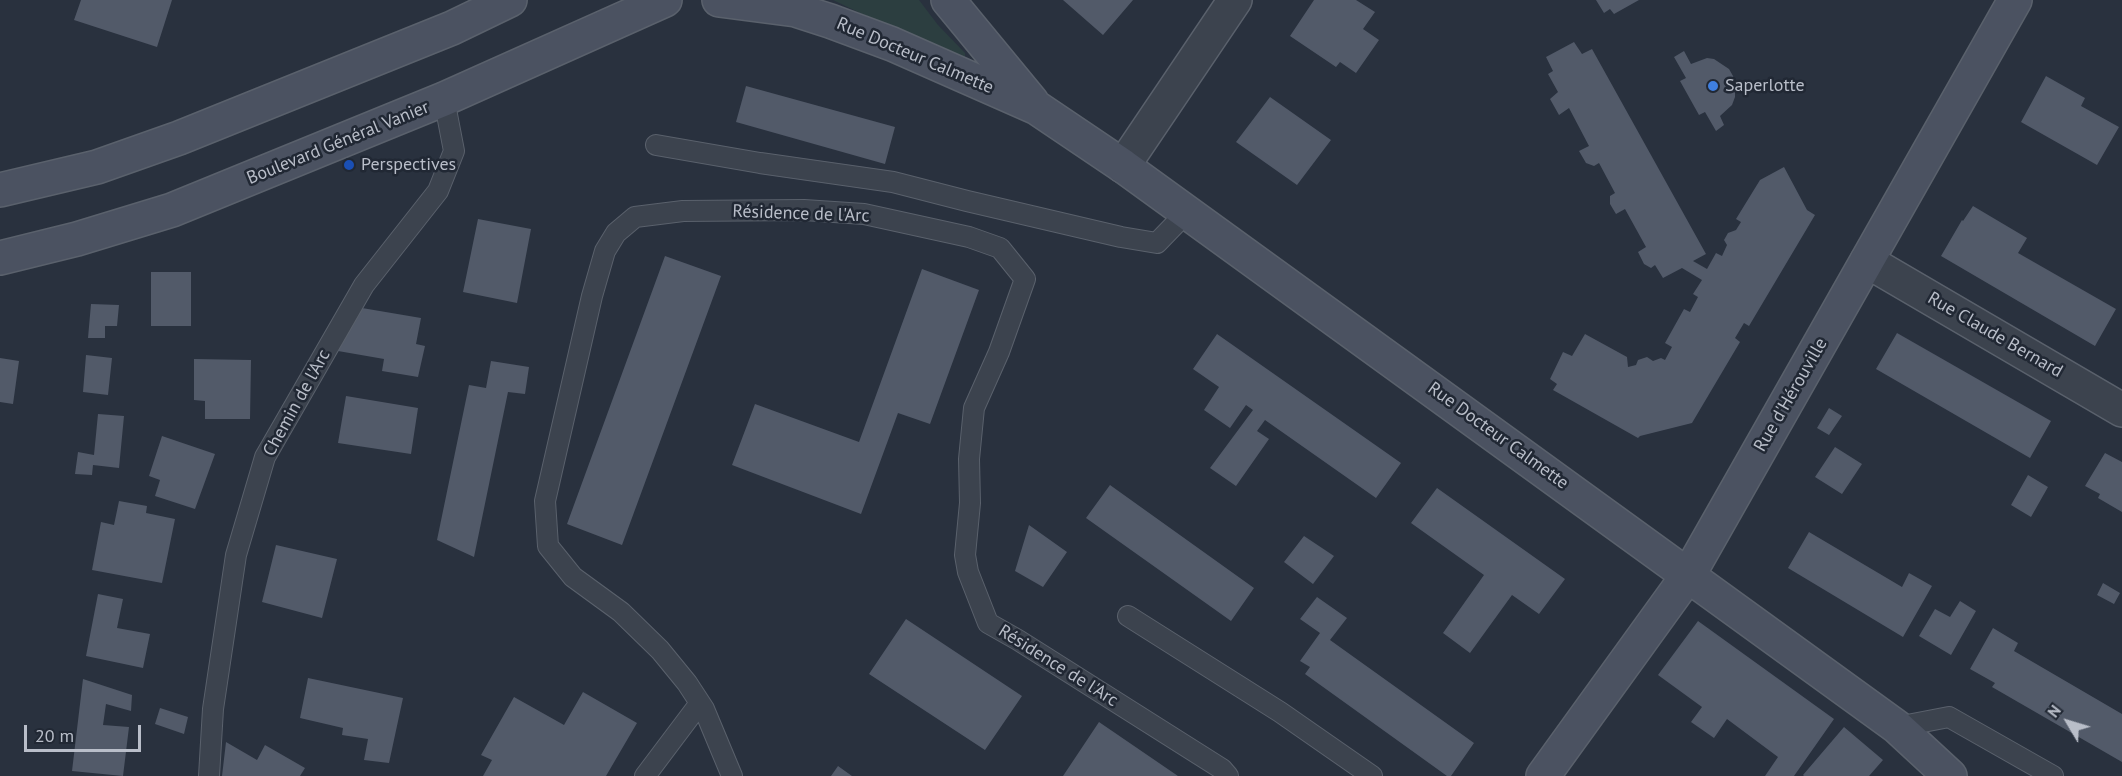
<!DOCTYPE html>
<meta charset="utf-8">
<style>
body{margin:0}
#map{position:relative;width:2122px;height:776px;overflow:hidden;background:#29313e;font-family:"PT Sans",sans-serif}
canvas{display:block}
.north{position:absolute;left:2038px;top:692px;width:60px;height:60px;-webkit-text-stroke:4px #212834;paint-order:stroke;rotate:308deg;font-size:16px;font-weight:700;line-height:24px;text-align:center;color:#b9bec9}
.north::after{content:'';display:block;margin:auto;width:21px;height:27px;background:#b9bec9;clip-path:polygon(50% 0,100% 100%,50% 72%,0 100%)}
.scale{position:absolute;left:24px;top:725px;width:117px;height:27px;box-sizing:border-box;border:3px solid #b9bec9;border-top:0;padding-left:8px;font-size:18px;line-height:21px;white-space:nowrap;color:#b9bec9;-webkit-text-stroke:4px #212834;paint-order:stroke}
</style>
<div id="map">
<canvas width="2122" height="776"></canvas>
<div class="north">N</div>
<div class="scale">20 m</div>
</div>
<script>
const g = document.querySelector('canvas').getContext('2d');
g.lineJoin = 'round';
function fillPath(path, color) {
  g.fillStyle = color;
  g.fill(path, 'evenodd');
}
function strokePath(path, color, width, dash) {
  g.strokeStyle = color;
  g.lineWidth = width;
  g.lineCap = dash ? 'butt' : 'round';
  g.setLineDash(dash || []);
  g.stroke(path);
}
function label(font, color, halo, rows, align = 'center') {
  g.font = font + ' "PT Sans",sans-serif';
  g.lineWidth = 5;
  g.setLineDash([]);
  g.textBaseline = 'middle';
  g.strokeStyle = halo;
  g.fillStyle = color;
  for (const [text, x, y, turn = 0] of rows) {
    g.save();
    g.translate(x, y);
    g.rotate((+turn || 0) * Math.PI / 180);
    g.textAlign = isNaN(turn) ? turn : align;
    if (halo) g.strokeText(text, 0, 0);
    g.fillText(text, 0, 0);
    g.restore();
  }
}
const green = new Path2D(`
 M 833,0 L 919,0 L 938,25 L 965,53 L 965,57 L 962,59 L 919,41 Z`);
const building = new Path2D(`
 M 81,0 L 172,0 L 157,47 L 74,20 Z
 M 1063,0 L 1133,0 L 1103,35 Z
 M 1314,0 L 1356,0 L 1375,12 L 1363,29 L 1379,40 L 1356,73 L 1340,62 L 1336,67 L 1290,36 Z
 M 1596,0 L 1639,0 L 1614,14 L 1610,9 L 1604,13 Z
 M 1574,42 L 1582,54 L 1592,49 L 1706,254 L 1693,261 L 1707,269 L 1716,253 L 1722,256 L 1727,245 L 1724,240 L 1728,233 L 1736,230 L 1741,222 L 1736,219 L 1760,180 L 1784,167 L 1807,210 L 1815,215 L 1749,326 L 1744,323 L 1735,338 L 1740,342 L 1692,423 L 1640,436 L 1638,438 L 1553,390 L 1557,384 L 1550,379 L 1563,352 L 1572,356 L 1585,334 L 1627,357 L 1628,367 L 1636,365 L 1638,360 L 1647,357 L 1653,361 L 1661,358 L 1665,360 L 1672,347 L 1665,343 L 1684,309 L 1690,312 L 1698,297 L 1693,294 L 1702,280 L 1682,268 L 1663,278 L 1655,265 L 1651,268 L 1644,264 L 1638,252 L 1646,247 L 1625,209 L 1616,214 L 1610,204 L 1610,196 L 1615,193 L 1599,163 L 1594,166 L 1586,163 L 1579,151 L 1589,146 L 1569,108 L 1559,115 L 1550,99 L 1558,92 L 1548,74 L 1553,71 L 1546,57 Z
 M 1684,51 L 1691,64 L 1707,58 L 1714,59 L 1729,69 L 1733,76 L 1735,83 L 1735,97 L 1732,105 L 1720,116 L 1724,125 L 1716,131 L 1705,112 L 1699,115 L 1680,81 L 1686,78 L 1674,57 Z
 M 2046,76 L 2085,98 L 2081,106 L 2119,127 L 2097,165 L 2021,122 Z
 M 746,86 L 895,127 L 885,164 L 736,122 Z
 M 1270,97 L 1331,140 L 1297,185 L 1236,142 Z
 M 1973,206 L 2027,238 L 2018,253 L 2116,309 L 2095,346 L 1941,256 L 1962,220 L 1963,221 Z
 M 478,219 L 531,229 L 517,303 L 463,292 Z
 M 665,256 L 721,276 L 622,545 L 567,524 Z
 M 922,269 L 979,290 L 930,424 L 898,413 L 861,514 L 732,465 L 755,404 L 859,442 Z
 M 151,272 L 191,272 L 191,326 L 151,326 Z
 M 91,304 L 119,305 L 117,326 L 105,326 L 105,338 L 88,338 Z
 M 362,308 L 421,318 L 416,344 L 425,346 L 418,377 L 382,371 L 384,359 L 338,351 Z
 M 1897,333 L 2051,421 L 2030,458 L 1876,369 Z
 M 1217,334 L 1401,463 L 1376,498 L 1265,420 L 1257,431 L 1269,439 L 1236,486 L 1210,468 L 1253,410 L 1246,405 L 1230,428 L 1204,410 L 1219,387 L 1193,369 Z
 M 86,355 L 112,358 L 108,395 L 83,392 Z
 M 0,358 L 19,361 L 13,404 L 0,402 Z
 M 194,359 L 251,360 L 250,419 L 205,419 L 205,401 L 194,400 Z
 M 491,361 L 529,367 L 525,394 L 508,392 L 474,557 L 437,540 L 469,385 L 486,388 Z
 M 346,396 L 418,408 L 411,454 L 338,443 Z
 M 1829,408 L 1842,416 L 1829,435 L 1817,428 Z
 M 98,414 L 124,416 L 119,468 L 93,465 L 92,475 L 75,474 L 78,452 L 94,455 Z
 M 162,436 L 215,454 L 195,509 L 155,496 L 160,480 L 149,476 Z
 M 1835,447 L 1862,464 L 1842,494 L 1815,477 Z
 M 2105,453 L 2122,462 L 2122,512 L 2098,498 L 2100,494 L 2085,486 Z
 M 2028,475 L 2048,487 L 2031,517 L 2011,505 Z
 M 1110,485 L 1254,588 L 1231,621 L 1086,518 Z
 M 1437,488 L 1565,579 L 1539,614 L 1512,595 L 1470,653 L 1443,633 L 1484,575 L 1411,523 Z
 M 119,501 L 147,506 L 146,513 L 175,519 L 162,583 L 92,570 L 101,522 L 114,525 Z
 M 1029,525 L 1067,552 L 1043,587 L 1015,571 Z
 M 1809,532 L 1902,587 L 1909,573 L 1932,586 L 1903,637 L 1788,568 Z
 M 1304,536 L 1334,556 L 1313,584 L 1284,562 Z
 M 276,545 L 337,559 L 322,618 L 262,602 Z
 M 2103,583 L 2120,593 L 2114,604 L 2097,595 Z
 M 98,594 L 123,599 L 117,628 L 150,634 L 143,668 L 86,656 Z
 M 1317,597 L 1347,618 L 1330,640 L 1474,743 L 1451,776 L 1447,776 L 1305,674 L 1310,667 L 1300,661 L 1320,633 L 1300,619 Z
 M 1960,601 L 1976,611 L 1951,655 L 1919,636 L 1935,609 L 1950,617 Z
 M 906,619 L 1022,696 L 985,750 L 869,674 Z
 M 1698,621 L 1834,719 L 1794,776 L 1765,776 L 1778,757 L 1727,719 L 1714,738 L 1691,722 L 1702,707 L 1658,675 Z
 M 1993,628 L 2018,643 L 2014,651 L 2122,714 L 2122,762 L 1992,687 L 1995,683 L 1970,669 Z
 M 308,678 L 403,698 L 389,763 L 364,760 L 368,739 L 342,735 L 343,728 L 300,718 Z
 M 83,679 L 132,695 L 131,711 L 106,704 L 103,725 L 129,727 L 123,776 L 72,771 Z
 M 583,692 L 637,723 L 606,776 L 483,776 L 492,760 L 481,755 L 514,697 L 564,725 Z
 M 160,708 L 188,717 L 184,734 L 155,724 Z
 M 1099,722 L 1178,776 L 1063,776 Z
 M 1844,727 L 1883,760 L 1869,776 L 1804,776 L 1803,775 Z
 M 226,742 L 257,760 L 265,745 L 305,768 L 300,776 L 222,776 Z
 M 838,766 L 852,776 L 831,776 Z`);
const lane = new Path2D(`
 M 656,145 L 760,163 L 893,182 L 967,201 L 1121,237 L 1157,243 L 1186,213
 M 1128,616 L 1280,712 L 1372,776
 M 1897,727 L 1949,717 L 2053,776
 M 209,776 L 213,709 L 236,555 L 265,457 L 364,285 L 438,191 L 454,151 L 444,99
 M 645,776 L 700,703
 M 732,776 L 704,709 L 687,683 L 660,650 L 621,612 L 573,577 L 548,546 L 545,501 L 592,296 L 605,251 L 616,233 L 635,217 L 683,211 L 804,210 L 864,214 L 969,237 L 1000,248 L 1025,279 L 999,352 L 974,408 L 969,459 L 970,503 L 965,555 L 968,572 L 988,623 L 1018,640 L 1222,769 L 1228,776`);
const street = new Path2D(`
 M 1123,166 L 1235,0
 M 1867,261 L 2122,410`);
const secondary = new Path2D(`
 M 719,0 L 796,10 L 830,21 L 892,44 L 1037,108 L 1123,166 L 1897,727 L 1950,776
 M 948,0 L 1032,102
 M 0,190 L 97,167 L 179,138 L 452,28 L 510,0
 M 0,258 L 77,239 L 172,210 L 444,99 L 665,0
 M 1543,776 L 1689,574 L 2015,0`);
const markers = [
 [1713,86,6,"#3f7fe0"],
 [349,165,6,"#1a4fb4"]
];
const streetNames = [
 ["Rue Docteur Calmette",915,56,23],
 ["Boulevard Général Vanier",338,143,-22],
 ["Résidence de l'Arc",801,214,2],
 ["Rue Claude Bernard",1995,335,30],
 ["Rue d'Hérouville",1791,395,-60],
 ["Chemin de l'Arc",297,403,-61],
 ["Rue Docteur Calmette",1498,436,36],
 ["Résidence de l'Arc",1058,666,32]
];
const poiNames = [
 ["Saperlotte",1725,86],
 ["Perspectives",361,165]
];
fillPath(green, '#2c3e40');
fillPath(building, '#525a69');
strokePath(lane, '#5a616c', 22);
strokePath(street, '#5a616c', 36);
strokePath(secondary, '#5a616c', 36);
strokePath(lane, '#3c434e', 20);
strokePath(street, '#3c434e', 33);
strokePath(secondary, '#4b5261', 33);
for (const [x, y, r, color] of markers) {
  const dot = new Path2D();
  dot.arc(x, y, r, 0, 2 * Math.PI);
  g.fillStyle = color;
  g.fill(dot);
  strokePath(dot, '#212834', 2);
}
label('18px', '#b9bec9', '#212834', streetNames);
label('18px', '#b9bec9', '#212834', poiNames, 'left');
</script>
